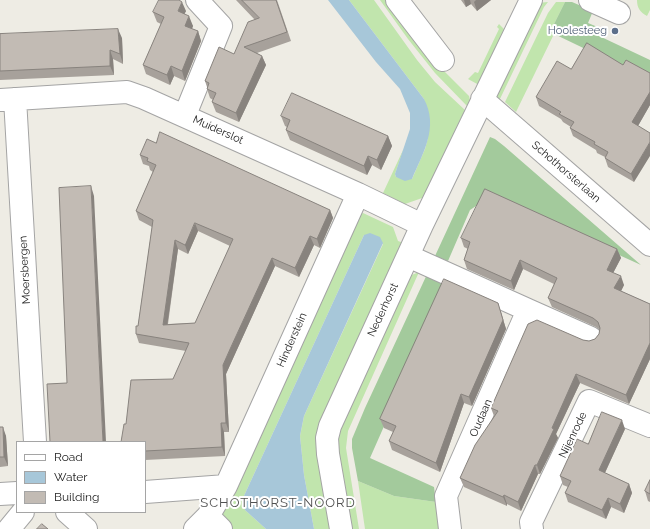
<!DOCTYPE html>
<style>
body{margin:0}
#map{position:relative;width:650px;height:529px;overflow:hidden;background:#eeece4;font-family:Raleway,sans-serif}
canvas{display:block}
.legend{position:absolute;left:16px;top:441px;width:130px;height:72px;box-sizing:border-box;background:#fff;border:1px solid #a5a5a5;margin:0;padding:5px 7px;list-style:none;font-size:12px;color:#1d1d1d}
.legend li{display:flex;align-items:center;gap:8px;height:20px}
.legend b{width:20px;border:1px solid #a5a5a5}
</style>
<div id="map">
<canvas width="650" height="529"></canvas>
<ul class="legend">
<li><b style="height:5px;background:#fff"></b>Road</li>
<li><b style="height:11px;background:#a7c7d9"></b>Water</li>
<li><b style="height:11px;background:#c2bbb4"></b>Building</li>
</ul>
</div>
<script>
const g = document.querySelector('canvas').getContext('2d');
g.lineJoin = 'round';
function fillPath(path, color) {
  g.fillStyle = color;
  g.fill(path, 'evenodd');
}
function strokePath(path, color, width, dash) {
  g.strokeStyle = color;
  g.lineWidth = width;
  g.lineCap = dash ? 'butt' : 'round';
  g.setLineDash(dash || []);
  g.stroke(path);
}
function label(font, color, halo, rows, align = 'center') {
  g.font = font + ' Raleway,sans-serif';
  g.lineWidth = 4;
  g.setLineDash([]);
  g.textBaseline = 'middle';
  g.strokeStyle = halo;
  g.fillStyle = color;
  for (const [text, x, y, turn = 0] of rows) {
    g.save();
    g.translate(x, y);
    g.rotate((+turn || 0) * Math.PI / 180);
    g.textAlign = isNaN(turn) ? turn : align;
    if (halo) g.strokeText(text, 0, 0);
    g.fillText(text, 0, 0);
    g.restore();
  }
}
const grass = new Path2D(`
 M 349,0 L 374,0 L 417,60 L 435,82 L 465,110 L 425,197 L 405,204 L 383,193 L 404,148 L 395,174 L 396,177 L 412,179 L 425,149 L 428,138 L 424,99 Z
 M 380,0 L 389,0 L 436,63 L 469,96 L 470,100 L 467,106 L 435,73 L 408,39 Z
 M 637,0 L 650,0 L 650,10 L 647,16 C 640,12 637,8 637,0 Z
 M 548,2 L 544,7 L 499,101 L 496,94 L 537,3 Z
 M 556,2 L 565,2 L 550,32 L 554,34 L 516,112 L 505,102 L 548,13 Z
 M 499,24 L 506,31 L 479,85 L 468,79 L 475,72 L 478,73 L 499,29 L 497,27 Z
 M 363,213 L 393,227 L 398,241 L 404,243 L 331,402 L 331,529 L 314,529 L 304,475 L 300,436 L 304,416 L 383,244 L 364,235 L 243,498 L 245,510 L 266,529 L 233,529 L 217,515 L 354,217 Z
 M 419,272 L 348,431 L 346,448 L 359,529 L 348,529 L 336,456 L 337,434 L 407,277 Z
 M 358,481 L 394,496 L 436,502 L 440,529 L 365,529 Z`);
const forest = new Path2D(`
 M 565,2 L 572,2 L 593,11 L 588,23 L 600,28 L 597,35 L 650,60 L 650,80 L 550,32 Z
 M 490,137 L 495,139 L 504,146 L 641,265 L 489,196 L 481,207 L 476,206 L 470,210 L 448,261 L 435,256 Z
 M 429,270 L 449,279 L 370,458 L 434,487 L 436,502 L 394,496 L 358,481 L 352,448 L 352,439 L 365,408 Z`);
const water = new Path2D(`
 M 328,0 L 349,0 L 424,99 C 439,127 423,153 412,179 L 405,181 L 396,177 L 395,174 L 410,129 L 410,113 L 400,89 L 376,62 Z
 M 370,233 L 380,237 L 383,243 L 304,416 L 300,436 L 304,475 L 314,529 L 266,529 L 245,510 L 243,498 L 364,235 Z`);
const minor = new Path2D(`
 M 397,0 L 443,60
 M 590,0 L 619,13
 M 15,99 L 35,442
 M 482,99 L 650,245
 M 0,100 L 127,92 L 144,98 L 358,194 L 422,225
 M 185,115 L 221,26 L 197,0
 M 408,256 L 528,310 L 446,496 L 450,529
 M 528,310 L 591,338
 M 145,492 L 226,486 L 358,194
 M 0,494 L 17,493
 M 67,512 L 86,529
 M 208,516 L 221,529
 M 9,529 L 23,512
 M 195,529 L 208,516 L 226,486
 M 341,529 L 328,454 L 327,438 L 330,426 L 422,225 L 531,0
 M 532,529 L 531,522 L 589,401 L 650,426`);
const wall = new Path2D(`
 M 236,0 L 277,0 L 291,41 L 257,53 L 262,56 L 266,65 L 239,122 L 216,112 L 212,102 L 213,100 L 210,98 L 207,89 L 207,87 L 205,81 L 234,54 L 255,20 Z
 M 461,0 L 491,0 L 477,11 L 471,4 L 466,7 Z
 M 186,11 L 184,14 L 193,26 L 192,29 L 198,31 L 201,41 L 185,81 L 174,76 L 170,85 L 146,74 L 143,65 L 161,24 L 157,22 L 153,12 Z
 M 0,34 L 122,38 L 123,64 L 113,59 L 114,75 L 0,80 Z
 M 623,65 L 650,73 L 650,105 L 638,126 L 634,182 L 608,167 L 605,158 L 605,157 L 597,153 L 596,150 L 573,136 L 570,128 L 571,127 L 563,122 L 561,119 L 539,106 L 536,97 L 571,69 Z
 M 281,116 L 388,136 L 392,146 L 381,170 L 372,165 L 367,175 L 290,140 L 286,130 L 287,127 L 285,126 Z
 M 156,143 L 330,210 L 333,218 L 320,248 L 314,245 L 299,277 L 275,266 L 234,356 L 226,374 L 229,432 L 224,432 L 225,456 L 145,460 L 145,442 L 126,424 L 173,379 L 186,351 L 139,343 L 136,334 L 138,326 L 152,227 L 139,220 L 136,211 L 153,172 L 150,170 L 149,166 L 143,164 L 140,155 ZM 198,231 L 230,246 L 195,323 L 168,324 L 178,249 L 188,254 Z
 M 461,238 L 617,249 L 621,258 L 613,273 L 624,285 L 621,291 L 650,304 L 650,359 L 629,404 L 580,383 L 556,434 L 558,438 L 540,474 L 538,474 L 521,511 L 507,504 L 507,506 L 464,487 L 460,478 L 494,416 L 491,408 L 583,340 L 589,341 L 595,339 L 599,334 L 600,330 L 596,327 L 552,307 L 548,298 L 554,284 L 523,269 L 514,290 L 467,269 L 464,260 L 468,249 L 464,247 Z
 M 501,312 L 506,329 L 472,406 L 464,403 L 440,472 L 392,450 L 389,441 L 393,432 L 384,428 L 380,419 Z
 M 0,427 L 6,436 L 8,466 L 0,467 Z
 M 625,429 L 605,473 L 629,484 L 632,493 L 624,513 L 611,507 L 606,519 L 568,502 L 565,493 L 568,487 L 563,485 L 560,476 L 588,444 Z
 M 650,480 L 650,502 L 648,501 L 645,491 Z`);
const shadedWall = new Path2D(`
 M 464,0 L 470,0 L 471,4 L 466,7 Z
 M 476,0 L 491,0 L 477,11 L 474,2 Z
 M 182,2 L 186,11 L 181,21 L 178,11 Z
 M 189,16 L 193,26 L 189,35 L 185,26 Z
 M 118,29 L 122,38 L 123,64 L 120,54 Z
 M 198,31 L 201,41 L 185,81 L 182,71 Z
 M 110,50 L 113,59 L 114,75 L 110,66 Z
 M 262,56 L 266,65 L 239,122 L 236,113 Z
 M 171,66 L 174,76 L 170,85 L 167,75 Z
 M 650,92 L 650,105 L 635,131 L 632,122 Z
 M 388,136 L 392,146 L 381,170 L 377,160 Z
 M 650,142 L 650,156 L 634,182 L 631,174 Z
 M 368,156 L 372,165 L 367,175 L 364,166 Z
 M 91,186 L 94,196 L 106,442 L 103,442 Z
 M 330,210 L 333,218 L 320,248 L 317,239 Z
 M 195,223 L 198,231 L 188,254 L 185,245 Z
 M 310,236 L 314,245 L 299,277 L 295,268 Z
 M 175,240 L 178,249 L 166,334 L 163,325 Z
 M 617,249 L 621,258 L 610,279 L 607,270 Z
 M 272,258 L 275,266 L 226,374 L 229,432 L 226,423 L 223,365 Z
 M 520,260 L 523,269 L 514,290 L 511,281 Z
 M 621,276 L 624,285 L 618,297 L 614,288 Z
 M 498,303 L 506,329 L 472,406 L 469,397 Z
 M 650,343 L 650,359 L 629,404 L 626,395 Z
 M 576,374 L 580,383 L 556,434 L 558,438 L 540,474 L 537,465 L 552,428 Z
 M 461,394 L 464,403 L 440,472 L 436,463 Z
 M 622,420 L 625,429 L 602,479 L 599,470 Z
 M 221,423 L 224,432 L 225,456 L 222,447 Z
 M 3,427 L 6,436 L 8,466 L 4,457 Z
 M 535,465 L 538,474 L 521,511 L 518,502 Z
 M 629,484 L 632,493 L 624,513 L 620,504 Z
 M 504,495 L 507,504 L 507,506 L 503,497 Z
 M 608,498 L 611,507 L 606,519 L 602,510 Z`);
const building = new Path2D(`
 M 159,0 L 179,0 L 182,2 L 178,11 L 189,16 L 185,26 L 198,31 L 182,71 L 171,66 L 167,75 L 143,65 L 164,17 L 153,12 Z
 M 242,0 L 276,0 L 287,32 L 244,47 L 262,56 L 236,113 L 212,102 L 216,93 L 207,89 L 209,83 L 205,81 L 219,47 L 234,54 L 248,22 L 259,18 Z
 M 118,29 L 120,54 L 110,50 L 110,66 L 0,71 L 0,34 Z
 M 587,43 L 623,65 L 626,60 L 650,73 L 650,92 L 632,122 L 650,133 L 650,142 L 631,174 L 605,158 L 608,152 L 594,144 L 595,142 L 570,128 L 574,122 L 559,114 L 561,112 L 536,97 L 557,61 L 571,69 Z
 M 292,93 L 388,136 L 377,160 L 368,156 L 364,166 L 286,130 L 290,120 L 281,116 Z
 M 160,132 L 330,210 L 317,239 L 310,236 L 295,268 L 272,258 L 231,347 L 223,365 L 226,423 L 221,423 L 222,447 L 145,451 L 145,442 L 121,442 L 124,424 L 126,424 L 131,380 L 173,379 L 189,343 L 136,334 L 136,326 L 138,326 L 153,220 L 136,211 L 156,165 L 147,161 L 148,158 L 140,155 L 147,139 L 156,143 ZM 195,223 L 233,239 L 195,323 L 163,325 L 175,240 L 185,245 Z
 M 91,186 L 103,442 L 50,442 L 47,384 L 67,383 L 59,188 Z
 M 485,189 L 617,249 L 607,270 L 621,276 L 614,288 L 650,304 L 650,343 L 626,395 L 576,374 L 552,428 L 554,429 L 537,465 L 535,465 L 518,502 L 504,495 L 503,497 L 460,478 L 475,445 L 498,411 L 491,408 L 528,324 L 537,320 L 583,340 L 589,341 L 595,339 L 599,334 L 600,328 L 598,322 L 593,318 L 548,298 L 557,278 L 520,260 L 511,281 L 464,260 L 470,242 L 461,238 Z
 M 444,279 L 498,303 L 503,320 L 469,397 L 461,394 L 436,463 L 389,441 L 396,426 L 380,419 Z
 M 602,412 L 622,420 L 599,470 L 629,484 L 620,504 L 608,498 L 602,510 L 565,493 L 571,481 L 560,476 L 577,439 L 588,444 Z
 M 0,427 L 3,427 L 4,457 L 0,457 Z
 M 650,480 L 650,494 L 645,491 Z
 M 42,524 L 48,529 L 37,529 Z`);
const markers = [
 [615,31,4,"#5c6f8a"]
];
const serviceNames = [
 ["Hoolesteeg",607,31]
];
const streetNames = [
 ["Muiderslot",218,130,24],
 ["Schothorsterlaan",566,172,41],
 ["Moersbergen",25,270,-93],
 ["Nederhorst",383,310,-65],
 ["Hinderstein",292,340,-66],
 ["Oudaan",481,418,-66],
 ["Nijenrode",573,435,-64]
];
const quarterNames = [
 ["SCHOTHORST-NOORD",278,503]
];
fillPath(grass, '#c1e5ad');
fillPath(forest, '#a3ca9c');
fillPath(water, '#a7c7d9');
strokePath(minor, '#a4a4a4', 24);
strokePath(minor, '#fff', 22);
fillPath(wall, '#a7a19b');
fillPath(shadedWall, '#88837e');
fillPath(building, '#c2bbb4');
strokePath(building, '#88837e', 1);
for (const [x, y, r, color] of markers) {
  const dot = new Path2D();
  dot.arc(x, y, r, 0, 2 * Math.PI);
  g.fillStyle = color;
  g.fill(dot);
  strokePath(dot, '#fff', 1.5);
}
label('11px', '#4e5e75', '#fff', serviceNames, 'right');
label('11px', '#1d1d1d', '#fff', streetNames);
g.letterSpacing = '1px';
label('13px', '#505050', '#fff', quarterNames);
g.letterSpacing = '0px';
</script>
